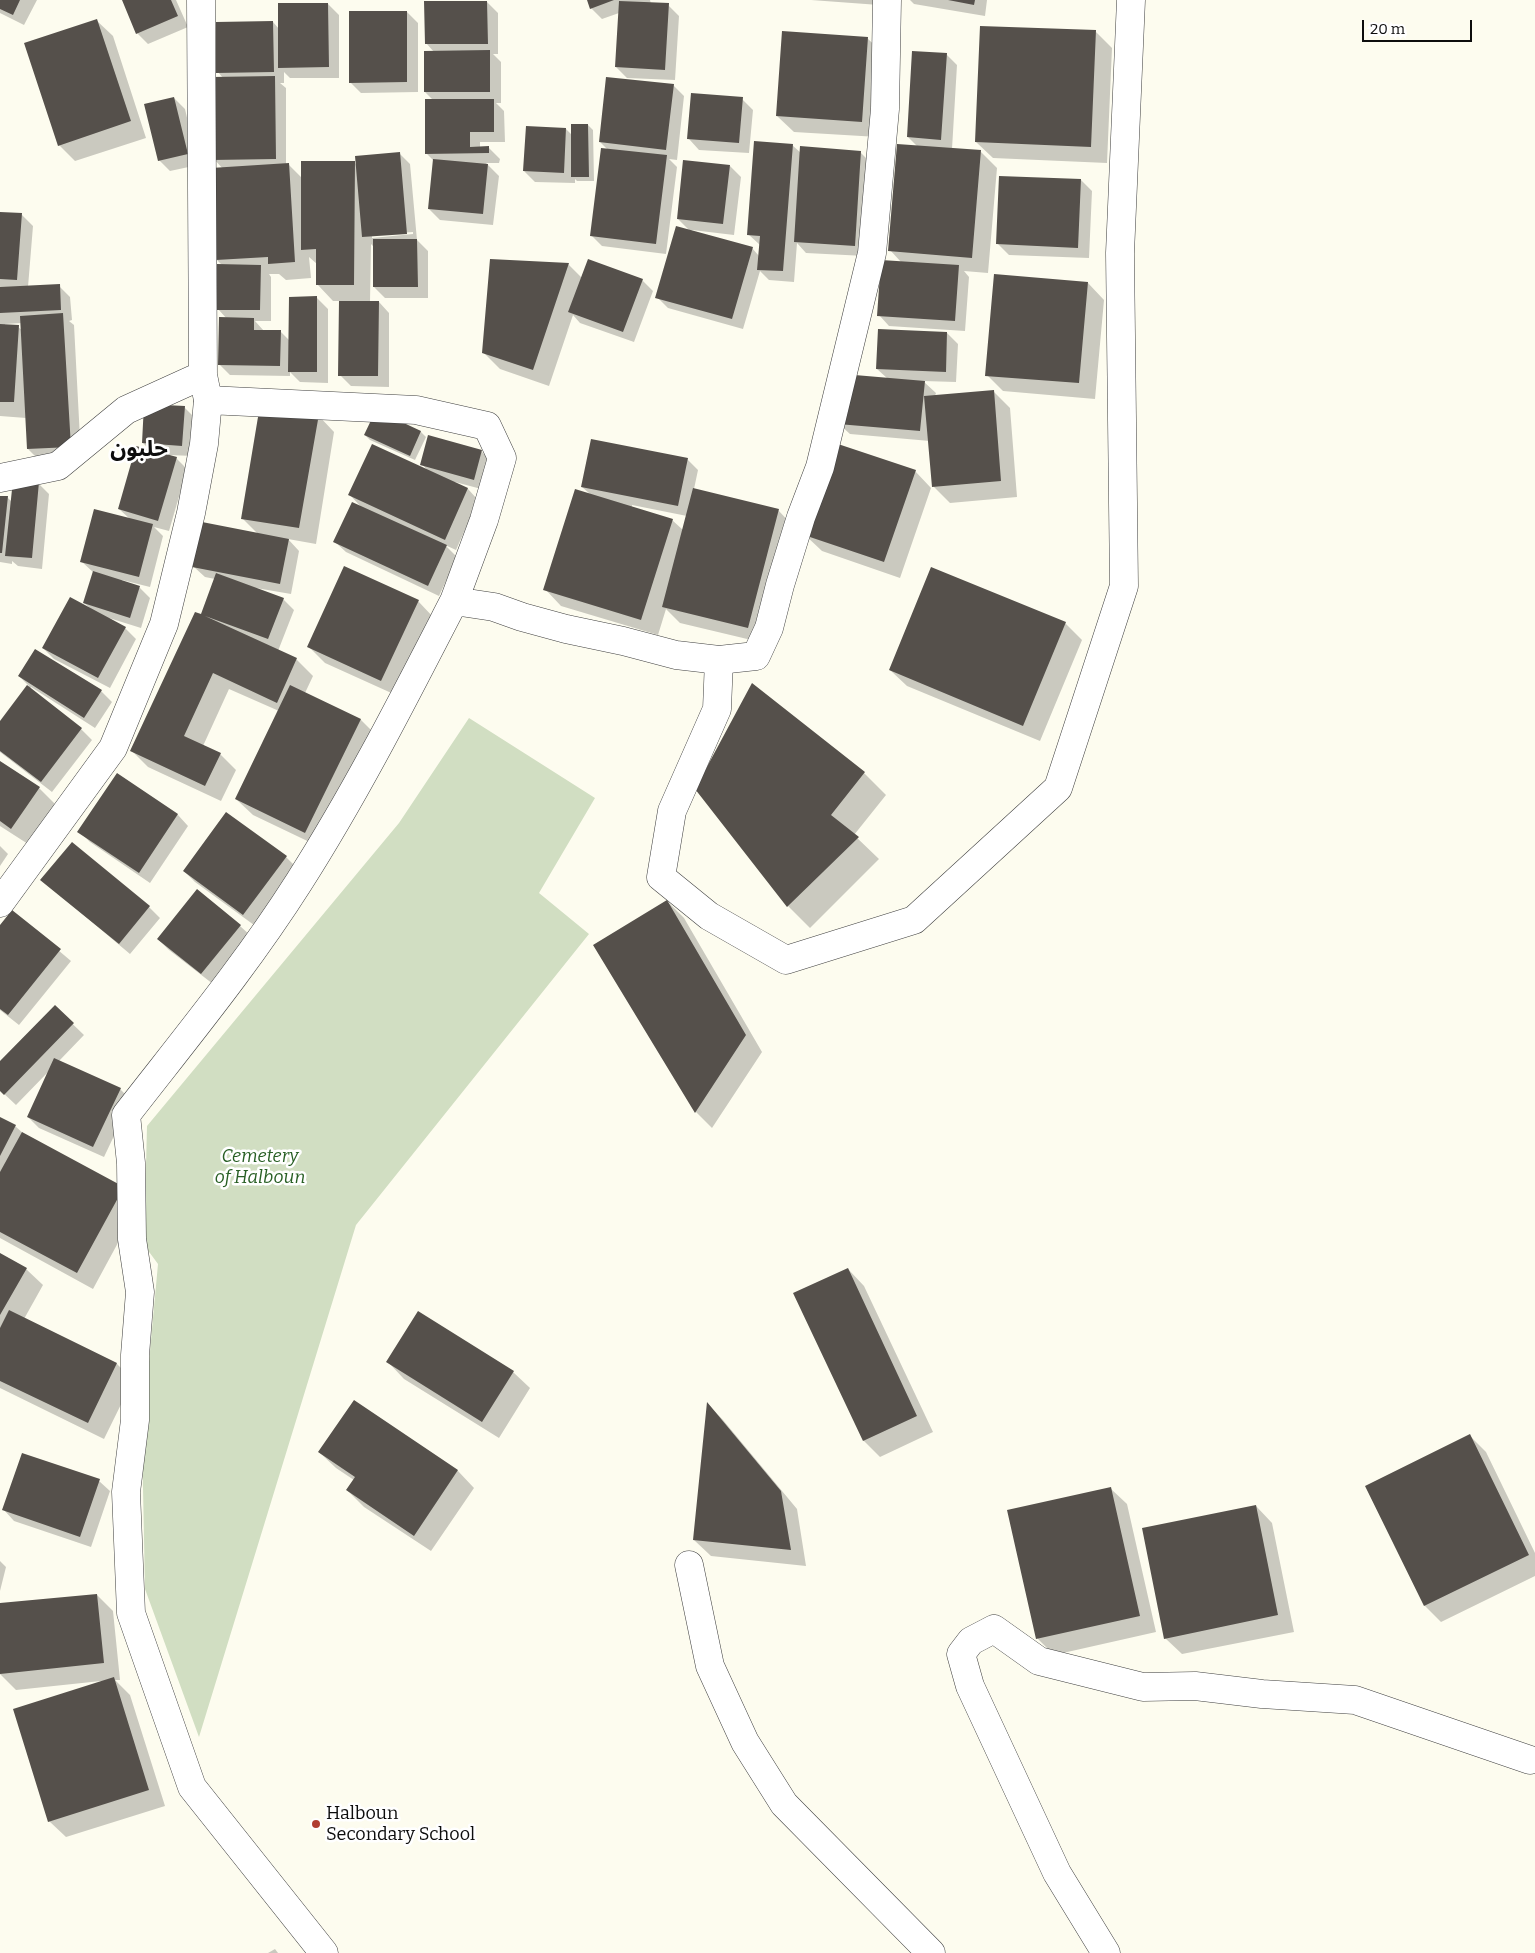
<!DOCTYPE html>
<meta charset="utf-8">
<style>
body{margin:0}
#map{position:relative;width:1535px;height:1953px;overflow:hidden;background:#fdfcef;font-family:Bitter,serif}
canvas{display:block}
.scale{position:absolute;left:1362px;top:20px;width:110px;height:22px;box-sizing:border-box;border:2px solid #0d0d0d;border-top:0;padding-left:6px;font-size:15px;line-height:18px;white-space:nowrap;color:#0d0d0d;-webkit-text-stroke:4px #fff;paint-order:stroke}
</style>
<div id="map">
<canvas width="1535" height="1953"></canvas>
<div class="scale">20 m</div>
</div>
<script>
const g = document.querySelector('canvas').getContext('2d');
g.lineJoin = 'round';
function fillPath(path, color) {
  g.fillStyle = color;
  g.fill(path, 'evenodd');
}
function strokePath(path, color, width, dash) {
  g.strokeStyle = color;
  g.lineWidth = width;
  g.lineCap = dash ? 'butt' : 'round';
  g.setLineDash(dash || []);
  g.stroke(path);
}
function label(font, color, halo, rows, align = 'center') {
  g.font = font + ' Bitter,"Noto Sans Arabic",serif';
  g.lineWidth = 5;
  g.setLineDash([]);
  g.textBaseline = 'middle';
  g.strokeStyle = halo;
  g.fillStyle = color;
  for (const [text, x, y, turn = 0] of rows) {
    g.save();
    g.translate(x, y);
    g.rotate((+turn || 0) * Math.PI / 180);
    g.textAlign = isNaN(turn) ? turn : align;
    if (halo) g.strokeText(text, 0, 0);
    g.fillText(text, 0, 0);
    g.restore();
  }
}
const cemetery = new Path2D(`
 M 469,718 L 595,798 L 539,893 L 589,934 L 356,1225 L 199,1737 L 145,1589 L 142,1438 L 158,1264 L 144,1245 L 147,1126 L 399,823 Z`);
const shadow = new Path2D(`
 M 0,0 L 37,0 L 24,25 L 0,13 Z
 M 123,0 L 176,0 L 188,27 L 148,44 L 137,33 Z
 M 589,0 L 650,0 L 651,4 L 668,5 L 679,16 L 675,80 L 627,78 L 616,67 L 619,13 L 602,19 L 591,8 Z
 M 811,0 L 880,0 L 879,5 Z
 M 910,0 L 987,0 L 985,16 L 914,4 Z
 M 487,2 L 498,13 L 498,54 L 493,54 L 501,62 L 501,103 L 496,103 L 504,111 L 505,142 L 480,142 L 480,148 L 489,148 L 500,159 L 499,163 L 486,163 L 499,176 L 493,225 L 440,220 L 429,209 L 434,161 L 426,153 L 434,101 L 425,92 L 434,52 L 426,43 Z
 M 328,4 L 339,15 L 339,78 L 290,78 L 284,72 L 284,83 L 280,83 L 286,88 L 286,165 L 289,165 L 302,178 L 354,162 L 357,165 L 399,153 L 410,164 L 417,240 L 428,251 L 428,298 L 385,298 L 374,287 L 374,247 L 371,244 L 370,302 L 379,302 L 389,313 L 389,387 L 351,386 L 340,375 L 340,301 L 333,301 L 317,284 L 317,264 L 309,257 L 311,278 L 286,280 L 279,274 L 269,274 L 271,277 L 271,321 L 255,321 L 264,331 L 280,331 L 290,341 L 317,298 L 328,309 L 328,383 L 300,382 L 290,372 L 290,376 L 230,375 L 219,364 L 227,319 L 218,309 L 223,266 L 217,260 L 223,169 L 214,159 L 223,78 L 218,72 L 273,22 L 279,29 ZM 413,232 L 413,234 L 372,238 L 372,235 Z
 M 407,12 L 418,23 L 418,92 L 361,93 L 350,82 Z
 M 96,20 L 113,36 L 146,138 L 75,161 L 59,145 Z
 M 1096,32 L 1112,48 L 1107,163 L 993,158 L 976,142 Z
 M 867,38 L 884,54 L 878,137 L 794,132 L 777,116 Z
 M 946,54 L 957,65 L 952,149 L 981,152 L 997,168 L 988,273 L 964,271 L 969,277 L 965,331 L 889,326 L 879,315 L 901,262 L 890,250 L 918,147 L 908,137 Z
 M 673,85 L 684,96 L 677,160 L 669,159 L 677,167 L 666,254 L 602,246 L 591,235 L 608,150 L 600,142 Z
 M 174,98 L 185,109 L 198,165 L 170,171 L 159,160 Z
 M 742,99 L 753,110 L 749,153 L 699,150 L 689,139 Z
 M 588,125 L 593,130 L 594,181 L 577,181 L 575,179 L 575,183 L 535,182 L 524,171 L 566,129 L 572,135 Z
 M 792,145 L 801,153 L 860,152 L 871,163 L 865,256 L 806,253 L 797,243 L 794,282 L 769,280 L 760,271 L 743,329 L 668,308 L 657,297 L 690,231 L 678,219 L 730,166 L 741,177 L 734,235 L 692,230 L 691,231 L 752,248 L 759,256 L 760,245 L 748,234 Z
 M 1081,180 L 1092,191 L 1089,258 L 1009,255 L 998,244 Z
 M 0,213 L 22,215 L 33,226 L 28,287 L 59,286 L 70,297 L 72,320 L 69,321 L 74,325 L 81,457 L 39,460 L 28,449 L 26,418 L 0,416 ZM 22,323 L 22,330 L 18,327 L 5,326 L 5,324 Z
 M 568,264 L 582,278 L 642,280 L 653,291 L 634,342 L 580,323 L 573,315 L 549,386 L 500,369 L 483,352 Z
 M 1088,283 L 1104,300 L 1095,399 L 1003,391 L 987,375 Z
 M 947,333 L 958,344 L 956,382 L 923,381 L 936,393 L 935,396 L 993,391 L 1010,408 L 1017,497 L 950,503 L 934,487 L 930,441 L 850,434 L 839,424 L 888,379 L 877,369 Z
 M 184,407 L 195,418 L 193,456 L 169,455 L 176,458 L 187,469 L 169,531 L 154,527 L 163,536 L 150,587 L 122,580 L 122,582 L 140,588 L 150,598 L 141,628 L 109,618 L 125,628 L 136,639 L 110,688 L 54,659 L 43,648 L 91,609 L 84,603 L 94,573 L 81,561 L 130,519 L 119,509 L 151,451 L 143,443 Z
 M 376,412 L 421,432 L 426,437 L 415,460 L 370,440 L 365,435 Z
 M 318,415 L 334,432 L 316,544 L 288,539 L 299,551 L 291,594 L 256,588 L 256,589 L 283,599 L 294,610 L 278,651 L 296,659 L 313,676 L 305,693 L 361,720 L 377,736 L 322,848 L 253,815 L 236,799 L 279,711 L 229,689 L 203,746 L 220,754 L 236,770 L 221,801 L 148,767 L 132,751 L 206,618 L 202,614 L 215,579 L 205,577 L 194,567 L 258,534 L 242,518 Z
 M 481,451 L 492,462 L 485,490 L 455,482 L 454,483 L 468,489 L 478,500 L 456,550 L 445,545 L 457,557 L 439,596 L 346,552 L 335,542 L 361,507 L 350,495 L 427,470 L 422,464 Z
 M 687,459 L 698,470 L 694,489 L 778,510 L 794,527 L 764,643 L 680,623 L 666,609 L 658,635 L 561,606 L 545,589 L 590,494 L 582,487 ZM 632,505 L 687,516 L 683,530 L 672,520 L 632,507 Z
 M 915,471 L 931,488 L 900,578 L 822,551 L 805,535 Z
 M 38,483 L 49,494 L 42,569 L 18,566 L 12,561 L 12,564 L 0,562 L 0,497 L 7,497 L 12,502 Z
 M 932,568 L 1065,623 L 1082,640 L 1040,741 L 907,686 L 890,670 Z
 M 418,601 L 434,618 L 398,696 L 325,663 L 309,647 Z
 M 19,676 L 101,691 L 112,702 L 95,728 L 31,687 L 30,689 L 81,729 L 92,740 L 52,792 L 0,752 L 0,723 L 29,686 Z
 M 753,685 L 864,773 L 886,795 L 854,835 L 879,859 L 810,928 L 788,906 L 696,788 Z
 M 0,762 L 39,788 L 55,804 L 28,844 L 0,826 Z
 M 117,774 L 178,815 L 188,826 L 150,883 L 90,842 L 79,831 Z
 M 0,846 L 8,854 L 0,866 Z
 M 286,857 L 297,868 L 254,925 L 195,882 L 184,871 Z
 M 42,880 L 149,907 L 160,918 L 130,954 Z
 M 667,901 L 684,918 L 762,1052 L 712,1128 L 696,1112 L 594,945 Z
 M 12,911 L 71,961 L 19,1025 L 0,1010 L 0,927 Z
 M 240,926 L 251,936 L 213,984 L 169,950 L 158,939 Z
 M 55,1007 L 84,1035 L 59,1061 L 120,1089 L 131,1100 L 104,1157 L 39,1128 L 28,1117 L 49,1071 L 16,1105 L 0,1090 L 0,1062 Z
 M 0,1118 L 15,1126 L 24,1134 L 139,1204 L 93,1289 L 0,1238 Z
 M 0,1254 L 26,1269 L 43,1285 L 24,1319 L 117,1364 L 133,1380 L 104,1439 L 0,1388 Z
 M 848,1269 L 864,1286 L 933,1432 L 880,1457 L 864,1441 Z
 M 388,1362 L 513,1372 L 530,1388 L 499,1438 L 404,1379 Z
 M 354,1402 L 458,1471 L 474,1488 L 431,1551 L 364,1507 L 347,1490 L 354,1480 L 336,1468 L 319,1452 Z
 M 708,1404 L 723,1420 L 797,1509 L 806,1566 L 711,1556 L 694,1540 Z
 M 1470,1436 L 1486,1452 L 1535,1553 L 1535,1576 L 1441,1622 L 1425,1606 L 1366,1487 Z
 M 99,1481 L 110,1491 L 91,1547 L 14,1521 L 4,1510 Z
 M 1110,1488 L 1127,1504 L 1156,1632 L 1054,1655 L 1038,1639 L 1009,1511 Z
 M 1256,1506 L 1272,1523 L 1294,1632 L 1182,1654 L 1165,1638 Z
 M 0,1561 L 6,1567 L 0,1591 Z
 M 97,1595 L 113,1611 L 120,1680 L 115,1680 L 130,1695 L 165,1806 L 66,1837 L 49,1821 L 101,1681 L 16,1690 L 0,1674 L 0,1604 Z
 M 275,1949 L 278,1953 L 268,1953 Z`);
const building = new Path2D(`
 M 0,0 L 20,0 L 13,15 L 0,9 Z
 M 122,0 L 171,0 L 178,16 L 136,34 Z
 M 587,0 L 614,0 L 590,9 Z
 M 948,0 L 975,0 L 974,5 Z
 M 424,1 L 487,1 L 488,44 L 425,44 Z
 M 619,1 L 669,3 L 665,70 L 615,67 Z
 M 278,3 L 328,3 L 329,67 L 278,68 Z
 M 349,11 L 407,11 L 407,82 L 349,83 Z
 M 97,19 L 131,121 L 58,146 L 24,43 Z
 M 273,21 L 274,72 L 216,73 L 216,22 Z
 M 980,26 L 1096,30 L 1091,147 L 975,142 Z
 M 782,31 L 868,37 L 862,122 L 776,116 Z
 M 490,50 L 490,92 L 424,92 L 424,51 Z
 M 912,51 L 947,53 L 941,140 L 907,137 Z
 M 275,76 L 276,159 L 212,160 L 212,77 Z
 M 606,77 L 674,84 L 666,150 L 599,142 Z
 M 691,93 L 743,97 L 739,143 L 687,139 Z
 M 174,97 L 188,154 L 158,161 L 144,104 Z
 M 425,99 L 494,99 L 494,132 L 470,132 L 470,147 L 489,146 L 489,153 L 425,154 Z
 M 571,124 L 588,124 L 589,177 L 571,177 Z
 M 526,126 L 566,128 L 564,173 L 523,171 Z
 M 754,141 L 793,144 L 783,271 L 757,270 L 760,236 L 747,235 Z
 M 897,144 L 981,150 L 972,258 L 888,251 Z
 M 800,146 L 861,151 L 855,246 L 794,242 Z
 M 601,148 L 667,155 L 656,244 L 590,236 Z
 M 400,152 L 407,234 L 362,237 L 355,156 Z
 M 433,159 L 488,164 L 483,214 L 428,209 Z
 M 683,160 L 730,165 L 723,224 L 677,219 Z
 M 301,161 L 355,161 L 354,285 L 316,285 L 316,249 L 301,250 Z
 M 289,163 L 295,262 L 268,264 L 268,257 L 216,260 L 211,168 Z
 M 999,176 L 1081,179 L 1078,248 L 996,244 Z
 M 0,212 L 22,213 L 17,280 L 0,279 Z
 M 676,226 L 753,247 L 732,319 L 655,298 Z
 M 373,239 L 417,239 L 418,287 L 373,287 Z
 M 490,259 L 569,263 L 533,370 L 482,353 Z
 M 588,259 L 643,279 L 623,332 L 568,312 Z
 M 881,260 L 959,265 L 955,321 L 877,316 Z
 M 217,264 L 261,265 L 260,310 L 216,310 Z
 M 994,274 L 1088,282 L 1079,383 L 985,376 Z
 M 60,284 L 61,310 L 0,313 L 0,287 Z
 M 317,296 L 317,372 L 288,372 L 289,297 Z
 M 339,301 L 379,301 L 378,376 L 338,376 Z
 M 63,313 L 71,447 L 27,449 L 20,316 Z
 M 219,317 L 254,318 L 254,330 L 281,330 L 280,366 L 218,365 Z
 M 0,324 L 19,325 L 14,402 L 0,402 Z
 M 878,329 L 947,332 L 946,372 L 876,369 Z
 M 843,374 L 925,381 L 920,431 L 838,424 Z
 M 994,390 L 1001,481 L 932,487 L 924,396 Z
 M 144,404 L 185,406 L 182,446 L 142,443 Z
 M 260,405 L 319,414 L 299,528 L 241,519 Z
 M 376,410 L 421,431 L 410,456 L 364,435 Z
 M 428,435 L 482,450 L 474,480 L 420,465 Z
 M 591,439 L 688,458 L 678,506 L 581,487 Z
 M 835,443 L 916,470 L 884,562 L 804,535 Z
 M 372,444 L 468,488 L 445,540 L 348,495 Z
 M 136,446 L 177,457 L 158,521 L 118,509 Z
 M 13,480 L 39,482 L 32,558 L 5,556 Z
 M 693,488 L 779,509 L 748,628 L 662,607 Z
 M 575,489 L 673,519 L 641,620 L 543,590 Z
 M 0,496 L 8,496 L 2,553 L 0,553 Z
 M 352,502 L 447,545 L 428,586 L 333,542 Z
 M 94,509 L 153,524 L 139,577 L 80,562 Z
 M 202,522 L 289,539 L 280,584 L 192,567 Z
 M 344,566 L 419,600 L 381,681 L 307,647 Z
 M 931,567 L 1066,622 L 1023,726 L 889,670 Z
 M 93,571 L 140,586 L 130,618 L 83,603 Z
 M 216,573 L 284,598 L 268,639 L 205,616 L 297,658 L 277,703 L 213,673 L 184,736 L 221,753 L 205,786 L 130,751 L 195,612 L 201,614 Z
 M 70,597 L 126,627 L 98,678 L 42,648 Z
 M 35,649 L 102,690 L 84,718 L 18,676 Z
 M 752,683 L 865,772 L 831,815 L 859,837 L 787,907 L 695,789 Z
 M 27,685 L 82,728 L 41,782 L 0,751 L 0,721 Z
 M 290,685 L 361,719 L 305,833 L 235,799 Z
 M 0,761 L 40,787 L 11,829 L 0,821 Z
 M 117,773 L 178,814 L 139,873 L 77,832 Z
 M 226,812 L 287,856 L 243,915 L 183,871 Z
 M 72,842 L 150,906 L 119,944 L 40,880 Z
 M 197,889 L 241,925 L 201,974 L 157,939 Z
 M 667,900 L 746,1035 L 695,1113 L 593,945 Z
 M 12,910 L 61,949 L 8,1015 L 0,1009 L 0,925 Z
 M 55,1005 L 74,1023 L 4,1095 L 0,1091 L 0,1061 Z
 M 54,1058 L 121,1088 L 93,1147 L 27,1117 Z
 M 0,1117 L 16,1125 L 0,1156 Z
 M 22,1132 L 124,1187 L 77,1273 L 0,1232 L 0,1172 Z
 M 0,1253 L 27,1268 L 0,1315 Z
 M 848,1268 L 917,1416 L 863,1441 L 793,1293 Z
 M 9,1310 L 117,1363 L 88,1423 L 0,1381 L 0,1328 Z
 M 418,1311 L 514,1371 L 482,1422 L 386,1362 Z
 M 354,1400 L 458,1470 L 414,1536 L 346,1490 L 355,1477 L 318,1452 Z
 M 707,1402 L 781,1491 L 791,1550 L 693,1540 Z
 M 1470,1434 L 1529,1555 L 1424,1606 L 1365,1486 Z
 M 22,1453 L 100,1479 L 80,1537 L 2,1510 Z
 M 1111,1487 L 1140,1616 L 1036,1639 L 1007,1510 Z
 M 1256,1505 L 1278,1615 L 1164,1639 L 1142,1528 Z
 M 97,1594 L 104,1663 L 0,1674 L 0,1603 Z
 M 114,1677 L 149,1790 L 48,1822 L 13,1709 Z`);
const minor = new Path2D(`
 M 201,0 L 203,375 L 208,400
 M 0,478 L 58,466 L 126,410 L 203,375
 M 719,660 L 717,709 L 672,811 L 661,877 L 709,916 L 786,960 L 914,920 L 1058,788 L 1124,586 L 1120,253 L 1131,0
 M 689,1565 L 710,1666 L 745,1742 L 784,1804 L 931,1953
 M 1106,1953 L 1057,1873 L 970,1686 L 961,1654 L 971,1641 L 994,1629 L 1039,1661 L 1143,1687 L 1195,1686 L 1262,1694 L 1355,1700 L 1530,1760`);
const tertiary = new Path2D(`
 M 0,903 L 113,748 L 164,624 L 191,513 L 204,444 L 208,400 L 416,410 L 487,426 L 502,458 L 484,520 L 454,601 L 494,607 L 522,617 L 566,629 L 623,641 L 676,655 L 719,660 L 756,656 L 769,628 L 780,585 L 801,517 L 820,467 L 872,253 L 885,109 L 887,0
 M 324,1953 L 192,1787 L 131,1613 L 126,1492 L 135,1420 L 135,1355 L 140,1292 L 132,1239 L 131,1163 L 126,1115 C 185,1039 247,964 299,882 C 357,791 405,696 454,601`);
const markers = [
 [316,1824,5,"#b03d32"]
];
const parkNames = [
 ["Cemetery",260,1157],
 ["of Halboun",260,1178]
];
const poiNames = [
 ["Halboun",326,1814],
 ["Secondary School",326,1835]
];
const districtNames = [
 ["حلبون",139,450]
];
fillPath(cemetery, '#d1dec2');
fillPath(shadow, '#0003');
fillPath(building, '#55504b');
strokePath(minor, '#404040', 29);
strokePath(tertiary, '#404040', 29);
strokePath(minor, '#fff', 28);
strokePath(tertiary, '#fff', 28);
for (const [x, y, r, color] of markers) {
  const dot = new Path2D();
  dot.arc(x, y, r, 0, 2 * Math.PI);
  g.fillStyle = color;
  g.fill(dot);
  strokePath(dot, '#fff', 2);
}
label('italic 18px', '#285f24', '#fff', parkNames);
label('18px', '#0d0d0d', '#fff', poiNames, 'left');
label('bold 22px', '#0d0d0d', '#fff', districtNames);
</script>
